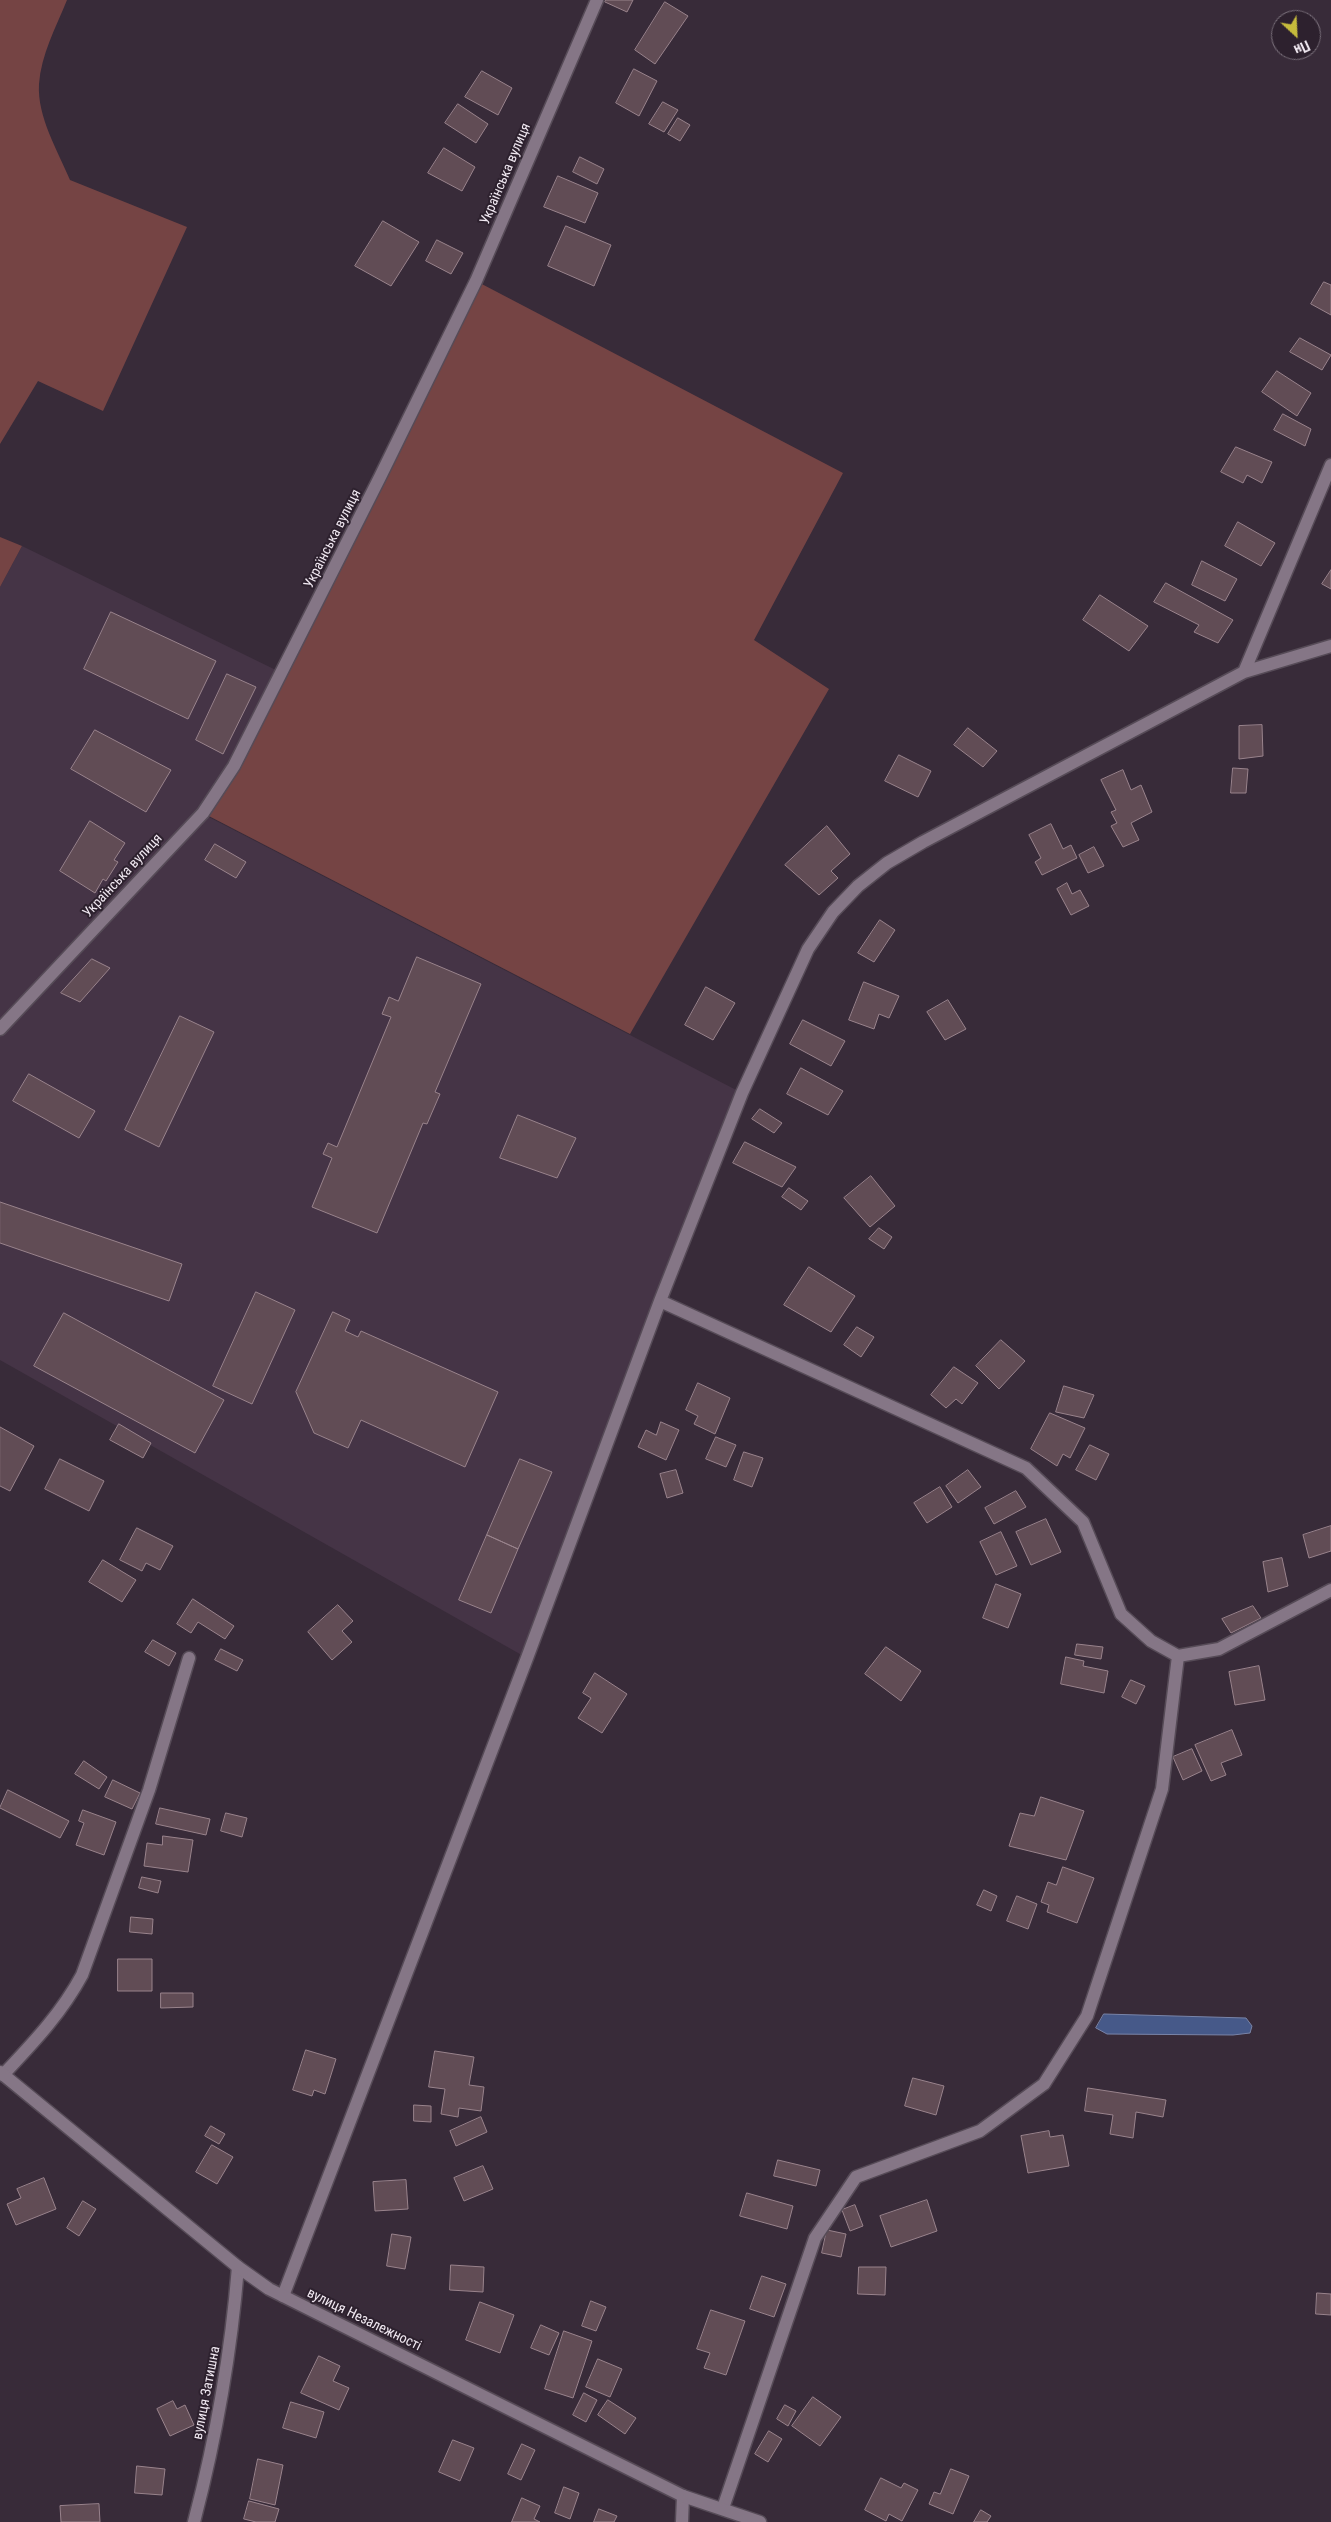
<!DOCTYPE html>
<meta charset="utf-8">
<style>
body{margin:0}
#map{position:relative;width:1331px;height:2522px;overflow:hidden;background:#382b39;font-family:"Roboto Condensed",sans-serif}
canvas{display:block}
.north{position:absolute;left:1271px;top:10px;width:50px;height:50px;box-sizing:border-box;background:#2d212e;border:1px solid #7b717c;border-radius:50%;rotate:155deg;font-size:14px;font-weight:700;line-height:20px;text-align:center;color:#f1e9f2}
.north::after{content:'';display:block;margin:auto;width:18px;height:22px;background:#c6bb3c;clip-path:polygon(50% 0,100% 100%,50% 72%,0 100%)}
</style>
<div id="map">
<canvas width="1331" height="2522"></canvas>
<div class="north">Пн</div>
</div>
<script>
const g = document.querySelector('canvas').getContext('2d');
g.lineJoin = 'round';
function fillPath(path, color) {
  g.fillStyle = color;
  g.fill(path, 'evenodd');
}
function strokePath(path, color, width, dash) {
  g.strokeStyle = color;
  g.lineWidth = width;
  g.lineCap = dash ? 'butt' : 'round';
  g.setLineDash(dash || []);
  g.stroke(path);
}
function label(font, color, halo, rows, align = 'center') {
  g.font = font + ' "Roboto Condensed",sans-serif';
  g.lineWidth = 4;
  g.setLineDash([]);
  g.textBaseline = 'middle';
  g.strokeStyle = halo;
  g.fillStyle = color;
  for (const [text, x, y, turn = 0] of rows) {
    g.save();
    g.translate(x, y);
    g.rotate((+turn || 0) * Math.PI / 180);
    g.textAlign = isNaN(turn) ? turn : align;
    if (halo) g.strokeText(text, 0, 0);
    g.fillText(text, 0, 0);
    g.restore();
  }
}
const built = new Path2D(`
 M 22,546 L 282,673 L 203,814 L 742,1093 L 527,1658 L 0,1360 L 0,587 Z`);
const green = new Path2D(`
 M 0,0 L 67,0 C 56,27 41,55 39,84 C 37,117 58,151 70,180 L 187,227 L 103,411 L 38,381 L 0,444 Z
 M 476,281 L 843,473 L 754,640 L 829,689 L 630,1034 L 203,813 Z
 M 0,537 L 22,546 L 0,587 Z`);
const water = new Path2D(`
 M 1104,2014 L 1246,2018 L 1252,2026 L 1250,2033 L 1233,2035 L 1107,2034 L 1096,2028 Z`);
const building = new Path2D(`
 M 606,0 L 633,0 L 627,12 L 605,2 Z
 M 665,2 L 688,16 L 655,64 L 635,50 Z
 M 634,69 L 657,81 L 639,116 L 616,103 Z
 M 482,71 L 512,88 L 498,115 L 465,97 Z
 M 663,102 L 678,110 L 664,132 L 649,124 Z
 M 458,104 L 488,124 L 476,143 L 445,123 Z
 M 678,118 L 690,125 L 680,141 L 668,134 Z
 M 444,148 L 475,167 L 462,191 L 428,173 Z
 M 580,157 L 604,169 L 597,184 L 573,172 Z
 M 558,176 L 598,193 L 585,223 L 544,207 Z
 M 383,221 L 419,242 L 391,286 L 355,266 Z
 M 566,226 L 611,245 L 594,286 L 548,266 Z
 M 437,240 L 463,253 L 451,274 L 426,261 Z
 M 1324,282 L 1331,285 L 1331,315 L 1311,304 Z
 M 1300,338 L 1331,355 L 1322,370 L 1290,352 Z
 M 1277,371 L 1311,393 L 1297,416 L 1262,392 Z
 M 1283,414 L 1311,429 L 1305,446 L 1274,430 Z
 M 1236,447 L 1272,462 L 1262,483 L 1247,475 L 1243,483 L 1221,472 Z
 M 1238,522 L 1275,543 L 1261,566 L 1225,546 Z
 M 1202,561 L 1237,579 L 1225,601 L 1192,585 Z
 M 1331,570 L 1331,589 L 1322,584 Z
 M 1166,583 L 1233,620 L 1218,643 L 1194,632 L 1199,625 L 1154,602 Z
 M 1100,595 L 1148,626 L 1129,651 L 1083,620 Z
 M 111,612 L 216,661 L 188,719 L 84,669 Z
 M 227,674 L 256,687 L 223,754 L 196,740 Z
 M 1262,725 L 1263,756 L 1239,759 L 1239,726 Z
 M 968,728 L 997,751 L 983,767 L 954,745 Z
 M 95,730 L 171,770 L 146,812 L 71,769 Z
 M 899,755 L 931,771 L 918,797 L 885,781 Z
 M 1233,768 L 1248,769 L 1246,793 L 1231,793 Z
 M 1123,770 L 1131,790 L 1141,785 L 1152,812 L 1131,823 L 1139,840 L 1123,847 L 1111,826 L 1117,823 L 1111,812 L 1116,810 L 1101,780 Z
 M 90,821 L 125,843 L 114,860 L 118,862 L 106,881 L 103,879 L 95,893 L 60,871 Z
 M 1051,824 L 1063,849 L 1071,845 L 1077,858 L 1042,875 L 1035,862 L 1041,858 L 1029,835 Z
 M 827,826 L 850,854 L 831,871 L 838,878 L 819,895 L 785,865 Z
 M 215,844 L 246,862 L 236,878 L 205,860 Z
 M 1094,847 L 1104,866 L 1088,873 L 1079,855 Z
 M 1067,883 L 1072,894 L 1080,890 L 1089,906 L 1071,915 L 1057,889 Z
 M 880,920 L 895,930 L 874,962 L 858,953 Z
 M 417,957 L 481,984 L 435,1092 L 440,1094 L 427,1124 L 423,1123 L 377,1233 L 312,1207 L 332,1158 L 323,1154 L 328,1143 L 337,1147 L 391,1017 L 382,1014 L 389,997 L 398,1001 Z
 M 92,959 L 110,968 L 80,1002 L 61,993 Z
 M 864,982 L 899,996 L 889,1018 L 879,1014 L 874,1029 L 849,1020 Z
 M 706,987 L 735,1003 L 713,1040 L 685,1025 Z
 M 948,1000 L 966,1029 L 945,1040 L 927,1012 Z
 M 180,1016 L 214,1032 L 159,1147 L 125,1130 Z
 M 803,1020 L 845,1041 L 831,1066 L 790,1044 Z
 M 801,1068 L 843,1091 L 828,1115 L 787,1094 Z
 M 29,1074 L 95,1111 L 79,1138 L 13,1101 Z
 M 760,1109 L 782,1123 L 774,1133 L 752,1119 Z
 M 518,1115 L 576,1138 L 557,1178 L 500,1158 Z
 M 745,1142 L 796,1167 L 782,1187 L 733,1163 Z
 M 871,1176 L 895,1206 L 870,1227 L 844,1198 Z
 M 789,1188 L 808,1201 L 801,1210 L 782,1197 Z
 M 0,1202 L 182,1264 L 169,1301 L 0,1243 Z
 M 879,1228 L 892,1237 L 884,1249 L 869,1239 Z
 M 809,1267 L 855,1296 L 831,1332 L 784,1305 Z
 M 256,1292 L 295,1310 L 252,1404 L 213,1386 Z
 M 333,1312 L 350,1320 L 345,1331 L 358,1337 L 361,1331 L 498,1392 L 465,1467 L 361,1420 L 348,1448 L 314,1433 L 296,1392 Z
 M 64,1313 L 224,1400 L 195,1453 L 34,1366 Z
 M 857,1327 L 874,1337 L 861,1357 L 844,1345 Z
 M 1001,1340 L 1025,1361 L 999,1389 L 976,1366 Z
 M 954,1367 L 978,1383 L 962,1404 L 956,1399 L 946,1408 L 931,1395 Z
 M 698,1383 L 730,1398 L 715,1434 L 694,1424 L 698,1416 L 686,1410 Z
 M 1064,1386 L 1094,1395 L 1084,1418 L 1056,1412 Z
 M 1050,1413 L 1085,1428 L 1070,1458 L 1063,1454 L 1057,1466 L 1031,1449 Z
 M 661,1422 L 679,1430 L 666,1460 L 638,1447 L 646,1430 L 656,1435 Z
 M 119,1424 L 151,1443 L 143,1458 L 110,1440 Z
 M 0,1427 L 34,1446 L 10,1491 L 0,1486 Z
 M 716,1437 L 736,1445 L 726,1467 L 706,1459 Z
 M 1090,1445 L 1109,1454 L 1096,1480 L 1076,1470 Z
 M 744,1452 L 763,1458 L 752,1487 L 734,1480 Z
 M 60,1459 L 104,1481 L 89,1511 L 45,1489 Z
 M 520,1459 L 552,1472 L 518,1549 L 487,1535 Z
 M 676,1470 L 683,1493 L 667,1498 L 660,1474 Z
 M 968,1470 L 981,1487 L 958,1503 L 946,1486 Z
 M 940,1487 L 952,1507 L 927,1523 L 914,1503 Z
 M 1016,1491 L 1026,1507 L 994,1524 L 985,1508 Z
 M 1046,1519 L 1061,1552 L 1031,1565 L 1016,1532 Z
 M 1331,1526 L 1331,1551 L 1309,1558 L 1303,1535 Z
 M 137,1528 L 173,1546 L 160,1570 L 146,1563 L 142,1571 L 120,1560 Z
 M 1001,1532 L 1017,1566 L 996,1575 L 980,1542 Z
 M 487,1535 L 518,1549 L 491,1613 L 459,1600 Z
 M 1282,1558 L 1288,1586 L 1268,1592 L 1263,1562 Z
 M 103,1560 L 136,1580 L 122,1602 L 89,1582 Z
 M 996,1584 L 1021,1594 L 1008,1628 L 983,1618 Z
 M 193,1599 L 234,1626 L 225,1639 L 198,1622 L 191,1633 L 177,1624 Z
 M 338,1605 L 353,1621 L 342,1631 L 352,1642 L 332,1660 L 308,1632 Z
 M 1253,1606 L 1261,1618 L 1231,1633 L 1222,1619 Z
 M 153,1640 L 176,1653 L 169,1666 L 145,1652 Z
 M 1077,1644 L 1103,1647 L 1101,1659 L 1075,1655 Z
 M 886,1647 L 921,1671 L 901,1701 L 865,1674 Z
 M 221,1649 L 243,1660 L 237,1671 L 215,1660 Z
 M 1066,1657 L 1084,1661 L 1083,1666 L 1108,1671 L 1104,1693 L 1061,1684 Z
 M 1259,1666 L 1265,1700 L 1235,1705 L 1229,1672 Z
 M 595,1673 L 627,1694 L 602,1733 L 578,1718 L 591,1698 L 583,1693 Z
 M 1131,1680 L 1145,1686 L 1136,1704 L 1122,1697 Z
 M 1232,1730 L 1242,1755 L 1221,1763 L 1226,1775 L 1211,1781 L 1195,1745 Z
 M 1192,1749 L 1202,1771 L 1183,1780 L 1173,1757 Z
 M 84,1761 L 107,1777 L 99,1789 L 75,1774 Z
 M 113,1780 L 140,1793 L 132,1809 L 105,1797 Z
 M 8,1790 L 69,1821 L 60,1838 L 0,1808 Z
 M 1041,1797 L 1084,1811 L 1066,1860 L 1009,1846 L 1020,1813 L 1034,1816 Z
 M 160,1808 L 210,1819 L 206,1835 L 156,1824 Z
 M 83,1810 L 116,1822 L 104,1855 L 76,1845 L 84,1823 L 79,1821 Z
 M 226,1813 L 247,1818 L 242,1837 L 221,1831 Z
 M 163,1836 L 193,1840 L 188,1872 L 144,1866 L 147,1843 L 162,1845 Z
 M 1063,1867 L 1094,1878 L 1077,1923 L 1047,1912 L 1049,1905 L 1041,1902 L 1048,1882 L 1056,1885 Z
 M 142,1877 L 161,1881 L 158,1893 L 139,1888 Z
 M 984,1890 L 997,1896 L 991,1911 L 977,1905 Z
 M 1017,1896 L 1037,1904 L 1028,1929 L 1007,1921 Z
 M 131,1917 L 153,1919 L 152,1934 L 130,1932 Z
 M 118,1959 L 152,1959 L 152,1991 L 118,1991 Z
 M 161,1993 L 193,1993 L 193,2007 L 161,2008 Z
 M 306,2050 L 336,2059 L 325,2094 L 314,2090 L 312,2096 L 293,2090 Z
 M 435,2051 L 474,2057 L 469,2085 L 484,2087 L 481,2111 L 459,2108 L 458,2117 L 441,2114 L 445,2089 L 429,2087 Z
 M 913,2078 L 944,2086 L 936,2115 L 905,2106 Z
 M 1088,2088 L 1166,2100 L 1163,2117 L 1136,2112 L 1133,2138 L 1110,2134 L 1113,2115 L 1085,2111 Z
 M 414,2105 L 431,2106 L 431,2122 L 414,2121 Z
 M 481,2117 L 487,2132 L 456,2146 L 450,2131 Z
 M 211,2126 L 225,2134 L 219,2144 L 205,2136 Z
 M 1049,2131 L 1050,2137 L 1063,2135 L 1069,2166 L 1028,2173 L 1021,2136 Z
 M 212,2145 L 233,2157 L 217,2184 L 196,2172 Z
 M 778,2160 L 820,2170 L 816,2186 L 774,2176 Z
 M 483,2166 L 493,2189 L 464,2201 L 454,2178 Z
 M 44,2178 L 56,2209 L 16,2225 L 7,2204 L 21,2198 L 17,2189 Z
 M 406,2180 L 408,2209 L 375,2211 L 373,2182 Z
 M 747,2193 L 793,2206 L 787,2229 L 740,2216 Z
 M 927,2200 L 937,2231 L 891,2247 L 880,2216 Z
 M 83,2201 L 96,2209 L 79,2236 L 67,2228 Z
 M 855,2205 L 863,2226 L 850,2231 L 842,2210 Z
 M 827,2230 L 846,2234 L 841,2257 L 822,2253 Z
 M 392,2234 L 411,2237 L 405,2269 L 387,2266 Z
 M 451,2265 L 484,2267 L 483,2292 L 450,2290 Z
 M 859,2267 L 886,2267 L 885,2295 L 858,2294 Z
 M 762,2276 L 786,2284 L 774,2317 L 750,2309 Z
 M 1317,2293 L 1331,2294 L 1331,2315 L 1316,2314 Z
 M 591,2301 L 606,2307 L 596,2331 L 582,2326 Z
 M 480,2302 L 514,2315 L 500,2353 L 466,2340 Z
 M 711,2310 L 745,2321 L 726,2375 L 704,2368 L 710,2353 L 697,2349 Z
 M 541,2325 L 559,2333 L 549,2355 L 531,2348 Z
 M 564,2331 L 592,2341 L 573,2398 L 545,2389 Z
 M 319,2356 L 340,2366 L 333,2381 L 349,2388 L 339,2410 L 301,2393 Z
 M 598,2359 L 622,2369 L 610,2397 L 586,2387 Z
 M 584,2393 L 597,2400 L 586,2422 L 573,2415 Z
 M 813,2397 L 841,2417 L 820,2446 L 792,2426 Z
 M 608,2400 L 636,2418 L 625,2434 L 598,2415 Z
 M 173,2401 L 177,2409 L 185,2405 L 194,2425 L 170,2436 L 157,2409 Z
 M 291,2402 L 324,2412 L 316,2438 L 283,2428 Z
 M 785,2405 L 796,2411 L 788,2426 L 777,2419 Z
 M 769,2431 L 782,2439 L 768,2462 L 755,2454 Z
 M 453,2440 L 474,2448 L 460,2481 L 439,2472 Z
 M 522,2444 L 535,2450 L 521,2480 L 508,2474 Z
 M 258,2459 L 283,2465 L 275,2505 L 250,2499 Z
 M 137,2466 L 165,2469 L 162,2495 L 135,2493 Z
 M 951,2469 L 969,2476 L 953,2514 L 929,2504 L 934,2492 L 940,2494 Z
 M 881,2478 L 901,2488 L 904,2483 L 918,2490 L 902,2521 L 889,2514 L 886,2521 L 865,2510 Z
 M 564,2487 L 579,2493 L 570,2519 L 555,2513 Z
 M 522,2498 L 540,2506 L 534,2519 L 540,2522 L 512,2522 Z
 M 249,2501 L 279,2509 L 275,2522 L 256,2522 L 244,2519 Z
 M 99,2504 L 100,2522 L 61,2522 L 60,2506 Z
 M 599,2509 L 617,2516 L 614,2522 L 594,2522 Z
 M 981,2510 L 991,2516 L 987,2522 L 974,2522 Z`);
const minor = new Path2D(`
 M 1244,672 L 1331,465
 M 0,1029 L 203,813 L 234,766 L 380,477 L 476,281 L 597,0
 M 660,1301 L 1026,1468 L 1083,1522 L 1121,1614 L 1151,1641 L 1178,1656 L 1219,1649 L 1331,1590
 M 3,2075 C 33,2043 61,2014 82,1975 L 149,1790 L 189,1658
 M 283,2296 L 527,1658 L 660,1301 L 742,1093 L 808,949 L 833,912 L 858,886 L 887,863 L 923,842 L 1244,672 L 1331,646
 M 723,2508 L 815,2238 L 856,2177 L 980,2131 L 1044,2084 L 1087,2016 L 1162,1789 L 1178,1656
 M 194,2522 C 216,2438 231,2354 238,2267
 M 682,2522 L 683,2496`);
const tertiary = new Path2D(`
 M 0,2072 L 238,2267 L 269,2289 L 683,2496 L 760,2522`);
const streetNames = [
 ["Українська вулиця",506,174,-67],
 ["Українська вулиця",333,539,-63],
 ["Українська вулиця",123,876,-47],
 ["вулиця Незалежності",364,2320,26],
 ["вулиця Затишна",207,2393,-79]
];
fillPath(built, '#453446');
fillPath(green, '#754444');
fillPath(water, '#465989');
strokePath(water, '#7984a8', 1);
fillPath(building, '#614c55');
strokePath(building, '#99838c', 1);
strokePath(minor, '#564b57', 15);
strokePath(tertiary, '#564b57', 15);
strokePath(minor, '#857686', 12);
strokePath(tertiary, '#857686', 12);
label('14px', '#f1e9f2', '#2d212e', streetNames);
</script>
